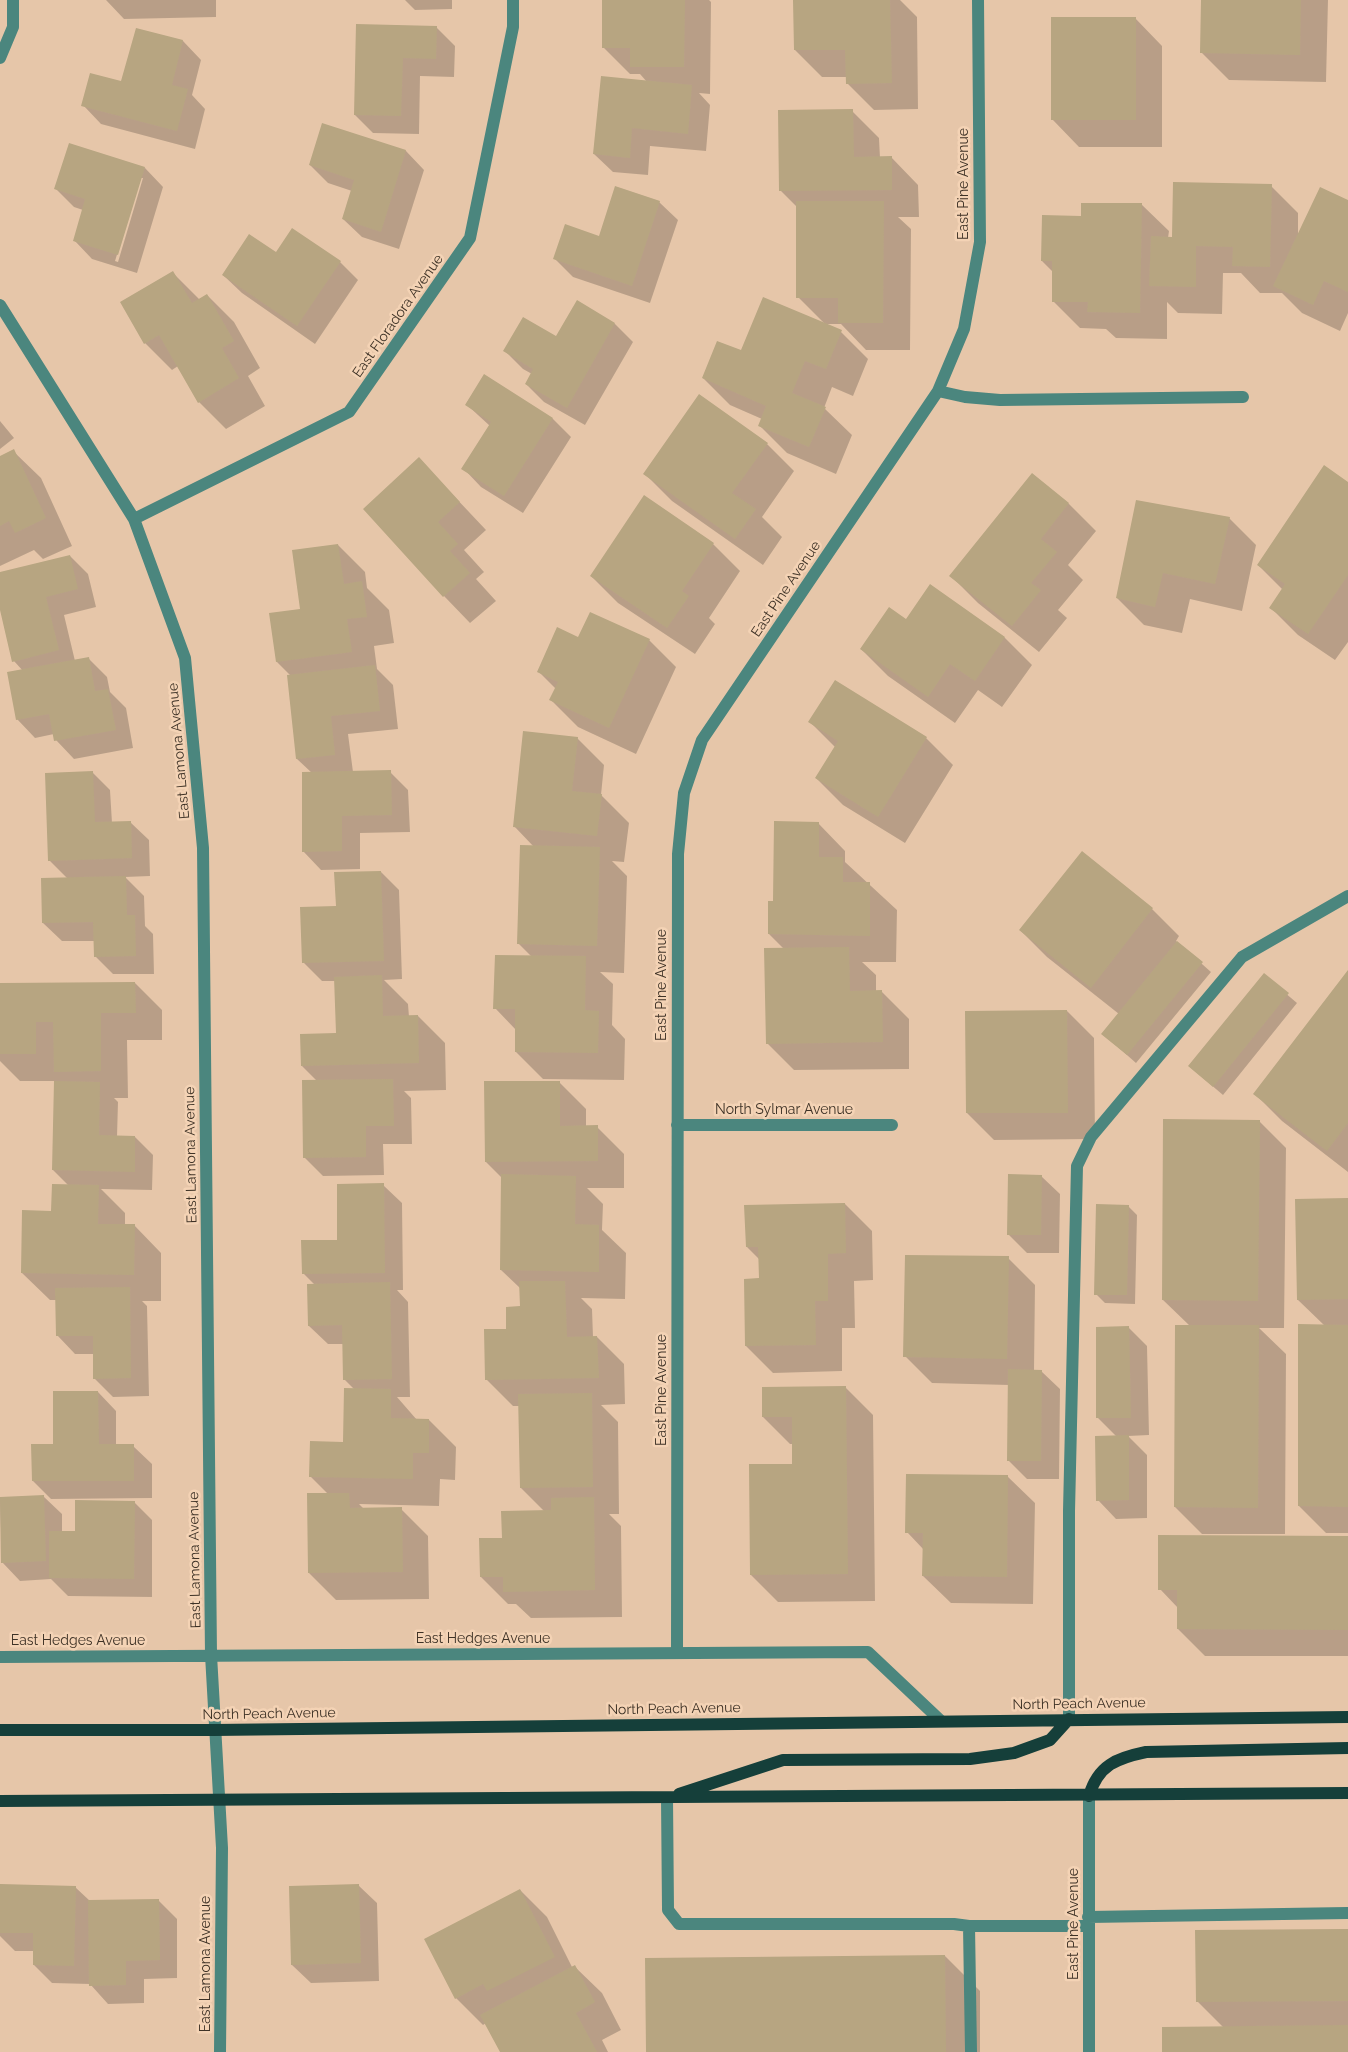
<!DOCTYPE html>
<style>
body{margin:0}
canvas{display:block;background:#e6c6a9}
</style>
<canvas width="1348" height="2052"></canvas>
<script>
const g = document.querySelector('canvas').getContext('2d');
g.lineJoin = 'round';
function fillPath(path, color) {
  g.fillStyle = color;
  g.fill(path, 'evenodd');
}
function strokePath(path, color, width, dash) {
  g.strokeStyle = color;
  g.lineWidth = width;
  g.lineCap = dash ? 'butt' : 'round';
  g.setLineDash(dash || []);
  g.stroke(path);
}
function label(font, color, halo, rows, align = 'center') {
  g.font = font + ' Raleway,sans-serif';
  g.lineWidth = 5;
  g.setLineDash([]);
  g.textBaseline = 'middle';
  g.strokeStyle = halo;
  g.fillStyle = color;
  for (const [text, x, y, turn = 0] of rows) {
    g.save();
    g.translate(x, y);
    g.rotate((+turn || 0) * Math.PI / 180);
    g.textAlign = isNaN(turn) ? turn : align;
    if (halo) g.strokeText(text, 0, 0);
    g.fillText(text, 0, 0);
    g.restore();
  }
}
const shadow = new Path2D(`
 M 106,0 L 216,0 L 216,17 L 124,19 Z
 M 405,0 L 452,0 L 452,9 L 415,10 Z
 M 604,0 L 709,0 L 711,2 L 710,94 L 699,93 L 710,105 L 706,151 L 650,146 L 648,175 L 613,172 L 594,154 L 647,82 L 640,74 L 630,74 L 603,47 Z
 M 794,0 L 900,0 L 917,17 L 918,109 L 874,110 L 847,83 L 847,77 L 822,77 L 795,50 Z
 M 1202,0 L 1328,0 L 1326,82 L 1229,80 L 1201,52 Z
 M 1135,18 L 1162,46 L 1162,147 L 1079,147 L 1052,119 Z
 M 357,25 L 436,27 L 455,46 L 454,77 L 420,76 L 419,134 L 373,133 L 355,115 Z
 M 137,29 L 183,41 L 201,60 L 192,95 L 205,109 L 195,149 L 101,124 L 83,105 L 122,83 Z
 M 852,111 L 879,138 L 880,158 L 891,157 L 918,185 L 919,217 L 898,217 L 911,229 L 910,350 L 866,350 L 841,324 L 825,324 L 798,297 L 798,208 L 781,191 Z
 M 323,125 L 406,151 L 424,170 L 399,249 L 362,237 L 343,219 L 352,191 L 328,183 L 310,165 Z
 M 145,168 L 163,187 L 137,273 L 92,259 L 74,240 L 83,210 L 74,207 L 56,189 ZM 141,178 L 143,178 L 118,262 L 115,261 Z
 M 1271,186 L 1298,213 L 1298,237 L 1348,202 L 1348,313 L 1340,331 L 1302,313 L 1282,293 L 1260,293 L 1241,273 L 1223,273 L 1222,314 L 1178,313 L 1167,302 L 1167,339 L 1116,338 L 1106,329 L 1080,328 L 1053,301 L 1053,272 L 1042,261 L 1082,217 L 1141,204 L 1169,231 L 1168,238 L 1173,238 Z
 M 659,202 L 678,220 L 650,303 L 573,277 L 555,259 L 599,237 Z
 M 276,254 L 340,262 L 358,280 L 315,344 L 242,293 L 223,275 Z
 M 173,273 L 200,300 L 207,295 L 234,322 L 260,368 L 248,376 L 265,406 L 226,429 L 199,402 L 178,366 L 172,370 L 145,343 Z
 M 577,302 L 615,324 L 633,342 L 585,425 L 544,402 L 526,384 L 532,374 L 523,369 L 505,351 L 556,338 Z
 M 841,332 L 868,359 L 853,396 L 832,387 L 824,408 L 852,435 L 836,474 L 787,453 L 760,426 L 762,419 L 730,405 L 703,378 L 741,352 Z
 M 484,376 L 553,419 L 571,437 L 523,513 L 481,487 L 463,468 L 490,426 L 466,404 Z
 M 0,421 L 14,438 L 0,449 Z
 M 767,444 L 794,471 L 762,517 L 782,537 L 763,565 L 672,501 L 645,474 Z
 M 13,451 L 41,478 L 72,546 L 43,559 L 34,550 L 0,566 L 0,457 Z
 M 419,459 L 486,530 L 464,550 L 484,572 L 476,579 L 496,601 L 470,623 L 444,596 Z
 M 1033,475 L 1069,504 L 1096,531 L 1068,565 L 1083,580 L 1058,610 L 1067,618 L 1039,652 L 978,603 L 951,576 Z
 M 1348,483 L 1348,642 L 1335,660 L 1298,635 L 1271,608 L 1283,590 L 1258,565 Z
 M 1229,518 L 1256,545 L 1242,611 L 1190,599 L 1182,633 L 1144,625 L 1117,598 Z
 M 713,544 L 740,571 L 709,618 L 715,624 L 695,654 L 618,603 L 591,576 Z
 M 338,545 L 365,572 L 367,588 L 389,610 L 394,643 L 374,646 L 377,669 L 393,685 L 398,729 L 348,734 L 353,772 L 390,772 L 408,790 L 410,832 L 360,833 L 360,869 L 321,870 L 303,851 L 312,773 L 297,759 L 291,676 L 277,662 L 271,614 L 301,610 Z
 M 70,556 L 88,574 L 96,607 L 64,615 L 75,661 L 89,659 L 107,677 L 110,692 L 126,708 L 133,748 L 74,759 L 56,740 L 54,734 L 35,738 L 17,719 L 23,671 L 14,661 L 0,605 L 0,573 Z
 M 931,586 L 1005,638 L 1032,665 L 1002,707 L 978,690 L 955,723 L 888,676 L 861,649 L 906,620 Z
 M 579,638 L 649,640 L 676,667 L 636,754 L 578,727 L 551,700 L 556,689 L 538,671 Z
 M 835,681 L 926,738 L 953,765 L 905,843 L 843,805 L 816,778 L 835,747 L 810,722 Z
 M 577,738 L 604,765 L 601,795 L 629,823 L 624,862 L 612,861 L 627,876 L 624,973 L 600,972 L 613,984 L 612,1025 L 625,1039 L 624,1080 L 543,1079 L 516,1052 L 516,1030 L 495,1008 L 532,957 L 518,943 L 534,847 L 514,826 Z
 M 92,772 L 110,790 L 112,823 L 130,822 L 149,840 L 150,876 L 125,877 L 144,896 L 145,926 L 153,934 L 154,974 L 113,974 L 95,956 L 95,941 L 62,941 L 43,923 L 67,878 L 49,860 Z
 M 818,823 L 845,851 L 845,862 L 897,910 L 896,962 L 862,962 L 876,975 L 876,992 L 882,992 L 909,1019 L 909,1069 L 794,1070 L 767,1043 L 784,949 L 769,934 L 774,903 Z
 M 1082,853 L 1152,909 L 1179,936 L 1176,941 L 1211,972 L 1136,1063 L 1103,1034 L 1119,1014 L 1047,957 L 1020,930 Z
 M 381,872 L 399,890 L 402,979 L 384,980 L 408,1004 L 409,1017 L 418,1016 L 445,1043 L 446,1090 L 404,1091 L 411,1098 L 412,1144 L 383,1144 L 384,1175 L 323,1176 L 304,1157 L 317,1081 L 302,1066 L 337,1034 L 335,981 L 322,981 L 304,963 L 337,908 Z
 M 1348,972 L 1348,1172 L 1282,1121 L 1255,1094 Z
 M 1264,975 L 1297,1003 L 1223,1095 L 1189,1066 Z
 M 135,983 L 162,1010 L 162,1040 L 127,1040 L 128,1098 L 114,1098 L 118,1102 L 117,1137 L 135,1137 L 153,1155 L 152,1190 L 101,1189 L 125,1213 L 125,1225 L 134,1225 L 161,1253 L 161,1301 L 142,1301 L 147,1306 L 149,1396 L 113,1397 L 94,1378 L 94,1354 L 75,1354 L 57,1335 L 56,1300 L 50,1300 L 22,1273 L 53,1212 L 69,1186 L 53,1170 L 55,1081 L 20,1081 L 0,1061 L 0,984 Z
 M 1067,1011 L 1094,1038 L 1095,1139 L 994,1140 L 967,1113 Z
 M 559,1082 L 586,1109 L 586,1127 L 597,1127 L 624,1154 L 624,1188 L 587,1188 L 603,1204 L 602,1230 L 626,1253 L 625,1299 L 581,1298 L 592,1309 L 593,1337 L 597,1337 L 624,1364 L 625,1404 L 601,1405 L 618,1422 L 619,1514 L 609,1514 L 621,1526 L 622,1617 L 531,1618 L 516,1604 L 508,1604 L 481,1577 L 503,1539 L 544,1511 L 521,1488 L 520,1406 L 513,1406 L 486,1379 L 508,1330 L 521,1307 L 520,1288 L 501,1270 L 503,1179 L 486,1162 Z
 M 1259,1121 L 1286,1148 L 1284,1328 L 1259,1328 L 1286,1354 L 1285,1534 L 1202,1534 L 1175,1507 L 1190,1326 L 1163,1300 Z
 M 1041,1176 L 1060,1194 L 1059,1253 L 1027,1253 L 1009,1235 Z
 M 383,1185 L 402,1203 L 403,1290 L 397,1290 L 408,1302 L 410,1397 L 397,1397 L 417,1420 L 429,1420 L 456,1447 L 455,1480 L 440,1479 L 439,1506 L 359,1504 L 364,1509 L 401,1509 L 428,1536 L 429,1599 L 336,1600 L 309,1573 L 328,1494 L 311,1477 L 344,1444 L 354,1389 L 344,1379 L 343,1344 L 328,1344 L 309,1326 L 315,1285 L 303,1273 L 339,1241 Z
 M 1348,1199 L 1348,1533 L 1326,1533 L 1299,1506 L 1325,1326 L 1298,1300 Z
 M 845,1204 L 872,1231 L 873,1280 L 854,1281 L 855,1328 L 842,1328 L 842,1371 L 773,1373 L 746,1346 L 760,1279 L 760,1260 L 747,1247 Z
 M 1128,1206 L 1137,1215 L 1135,1304 L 1105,1303 L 1096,1294 Z
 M 1008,1258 L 1035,1285 L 1034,1371 L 1041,1371 L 1060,1389 L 1059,1479 L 1027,1479 L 1009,1461 L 1009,1385 L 932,1383 L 905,1356 Z
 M 1129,1328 L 1147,1346 L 1149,1435 L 1128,1436 L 1147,1455 L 1147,1518 L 1116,1519 L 1098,1500 L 1117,1437 L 1098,1418 Z
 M 846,1388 L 873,1415 L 875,1601 L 778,1602 L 751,1575 L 793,1465 L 793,1444 L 790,1444 L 763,1417 Z
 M 98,1392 L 116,1411 L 116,1446 L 133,1446 L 152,1464 L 152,1498 L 51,1499 L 33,1481 L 54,1446 Z
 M 1007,1476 L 1035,1503 L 1033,1604 L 951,1603 L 923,1576 L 924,1550 L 907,1532 Z
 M 43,1496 L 62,1514 L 62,1532 L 76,1533 L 134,1502 L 152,1520 L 152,1597 L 68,1596 L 51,1579 L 20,1581 L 2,1562 L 0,1498 Z
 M 1348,1538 L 1348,1656 L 1205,1656 L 1178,1629 L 1178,1608 L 1160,1589 Z
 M 358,1885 L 377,1903 L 379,1981 L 311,1983 L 292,1965 Z
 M 0,1886 L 75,1887 L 90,1901 L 158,1900 L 177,1919 L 177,1978 L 144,1979 L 144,2003 L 108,2004 L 90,1984 L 52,1983 L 34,1965 L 34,1951 L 15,1951 L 0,1936 Z
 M 520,1890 L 547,1917 L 572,1967 L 574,1966 L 602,1993 L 621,2030 L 602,2040 L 608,2052 L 501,2052 L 486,2023 L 483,2025 L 456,1998 Z
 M 1348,1931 L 1348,2052 L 1163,2052 L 1223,2027 L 1197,2001 Z
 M 945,1956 L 980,1991 L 980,2052 L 647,2052 Z`);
const building = new Path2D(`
 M 602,0 L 685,0 L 684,67 L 630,67 L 630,48 L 602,48 Z
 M 793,0 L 890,0 L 892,83 L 846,84 L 845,50 L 794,50 Z
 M 1201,0 L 1301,0 L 1300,55 L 1200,53 Z
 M 1051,17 L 1136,17 L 1136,120 L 1051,120 Z
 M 356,24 L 437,26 L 436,59 L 403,58 L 401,116 L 354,115 Z
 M 136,28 L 183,40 L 172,85 L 188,89 L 177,131 L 81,106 L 90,73 L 121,81 Z
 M 601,76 L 692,85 L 688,134 L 632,128 L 630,158 L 593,154 Z
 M 853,109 L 854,157 L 892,156 L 892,190 L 779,191 L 778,110 Z
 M 322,123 L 406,150 L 381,232 L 342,219 L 354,180 L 309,165 Z
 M 69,143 L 145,167 L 118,255 L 73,241 L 85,199 L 54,189 Z
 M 1173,182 L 1272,184 L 1270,267 L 1232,266 L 1233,247 L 1196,246 L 1196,287 L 1149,286 L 1151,236 L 1172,237 Z
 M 615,186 L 660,201 L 632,286 L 553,259 L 565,224 L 599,236 Z
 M 1320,187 L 1348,200 L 1348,292 L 1324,281 L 1313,305 L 1273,286 Z
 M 796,201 L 884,201 L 883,323 L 838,323 L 838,298 L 796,298 Z
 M 1081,203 L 1142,203 L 1140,313 L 1087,312 L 1088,302 L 1052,302 L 1052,261 L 1041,261 L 1042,215 L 1081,216 Z
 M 292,228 L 341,261 L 297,326 L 222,275 L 249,234 L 276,252 Z
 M 173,271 L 192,303 L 207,294 L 234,341 L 222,348 L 239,378 L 198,403 L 159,335 L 144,344 L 120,302 Z
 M 763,297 L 842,330 L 826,369 L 805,361 L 792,393 L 826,407 L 809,447 L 758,426 L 766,406 L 702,378 L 717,341 L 741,350 Z
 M 577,300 L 615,323 L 567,408 L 525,384 L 533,369 L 503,351 L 523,317 L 556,336 Z
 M 484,374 L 553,418 L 504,496 L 461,469 L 491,422 L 465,405 Z
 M 699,394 L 768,443 L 732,493 L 756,509 L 735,539 L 643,474 Z
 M 14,449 L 46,518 L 15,533 L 9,521 L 0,526 L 0,456 Z
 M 419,457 L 460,502 L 438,522 L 458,544 L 450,551 L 470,573 L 443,597 L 363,509 Z
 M 1324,465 L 1348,482 L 1348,575 L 1308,634 L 1269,608 L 1285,584 L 1257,565 Z
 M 1032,473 L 1069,503 L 1041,539 L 1057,552 L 1031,583 L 1041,590 L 1012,626 L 949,576 Z
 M 644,495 L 714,543 L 682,591 L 689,596 L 667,628 L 590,576 Z
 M 1136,500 L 1230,517 L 1215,584 L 1163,573 L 1155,607 L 1116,598 Z
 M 338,544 L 344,584 L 362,581 L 367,617 L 347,619 L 352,652 L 276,662 L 269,613 L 300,609 L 292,550 Z
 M 70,555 L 78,589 L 46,597 L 59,650 L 12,662 L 0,610 L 0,572 Z
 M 930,584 L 1005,637 L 975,681 L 950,664 L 928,697 L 860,649 L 889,607 L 906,619 Z
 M 590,612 L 650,639 L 609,728 L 549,700 L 558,682 L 537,672 L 557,627 L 578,637 Z
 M 89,657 L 95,691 L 108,689 L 116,730 L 54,741 L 49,714 L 16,720 L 7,672 Z
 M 375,665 L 380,711 L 331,716 L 335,755 L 296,759 L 287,675 Z
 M 835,680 L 927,737 L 878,817 L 815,778 L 838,741 L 808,722 Z
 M 523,731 L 578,737 L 572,791 L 602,794 L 597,836 L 513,827 Z
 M 391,770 L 392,815 L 342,816 L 342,851 L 302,852 L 302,772 Z
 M 93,771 L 95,822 L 131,821 L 132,858 L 48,861 L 45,773 Z
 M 774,821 L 819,822 L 819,857 L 843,857 L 843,882 L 870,882 L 870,936 L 768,934 L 768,901 L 773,901 Z
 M 520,845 L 600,847 L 597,946 L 517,944 Z
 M 1082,851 L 1153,908 L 1091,988 L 1019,930 Z
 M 381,871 L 384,961 L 302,963 L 300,907 L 336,906 L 334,872 Z
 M 126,876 L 127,915 L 135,915 L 136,956 L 94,957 L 93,922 L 42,923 L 41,878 Z
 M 1177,941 L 1203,962 L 1127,1055 L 1101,1034 Z
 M 849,947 L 850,991 L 882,990 L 883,1042 L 766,1044 L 764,948 Z
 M 495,955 L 586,956 L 585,1010 L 599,1011 L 598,1053 L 515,1052 L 515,1009 L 493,1009 Z
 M 1348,970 L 1348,1123 L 1327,1151 L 1253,1094 Z
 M 1264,973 L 1289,993 L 1213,1087 L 1188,1066 Z
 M 382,975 L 383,1016 L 418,1015 L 419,1063 L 301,1066 L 300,1034 L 336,1033 L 334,977 Z
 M 135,982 L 136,1013 L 101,1013 L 101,1071 L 54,1072 L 53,1022 L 36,1022 L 36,1054 L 0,1054 L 0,983 Z
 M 1067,1010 L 1068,1113 L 966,1113 L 965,1011 Z
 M 393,1079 L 394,1126 L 366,1126 L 366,1157 L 303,1158 L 302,1080 Z
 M 54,1081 L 100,1082 L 99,1135 L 135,1136 L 135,1172 L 52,1170 Z
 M 484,1081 L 560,1081 L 560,1126 L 598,1125 L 598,1161 L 485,1162 Z
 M 1163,1119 L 1260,1120 L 1258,1301 L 1162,1300 Z
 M 501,1174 L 576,1176 L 575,1224 L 599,1225 L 599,1272 L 500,1270 Z
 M 1008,1174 L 1042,1175 L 1041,1235 L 1007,1235 Z
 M 384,1183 L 385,1273 L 302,1274 L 301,1240 L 337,1240 L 337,1184 Z
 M 52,1184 L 99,1185 L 98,1224 L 135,1224 L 134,1275 L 21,1273 L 22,1210 L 51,1211 Z
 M 1348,1198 L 1348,1299 L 1297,1300 L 1295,1199 Z
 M 845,1203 L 846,1253 L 828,1254 L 828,1301 L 815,1301 L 816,1345 L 745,1346 L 744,1279 L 759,1278 L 758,1247 L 746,1247 L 744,1205 Z
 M 1096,1204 L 1129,1205 L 1127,1295 L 1094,1295 Z
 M 905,1255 L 1009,1256 L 1007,1359 L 903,1357 Z
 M 519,1281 L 565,1281 L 567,1337 L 597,1336 L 599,1378 L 485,1380 L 484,1329 L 506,1329 L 506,1307 L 520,1306 Z
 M 390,1282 L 392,1379 L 343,1380 L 342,1325 L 308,1326 L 307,1284 Z
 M 130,1287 L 131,1378 L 93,1379 L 93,1336 L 56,1336 L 55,1288 Z
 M 1298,1324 L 1348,1325 L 1348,1507 L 1298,1506 Z
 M 1175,1325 L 1259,1325 L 1258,1508 L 1174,1507 Z
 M 1129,1326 L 1131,1418 L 1096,1418 L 1096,1327 Z
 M 1008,1369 L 1042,1370 L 1041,1461 L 1007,1461 Z
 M 846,1386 L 848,1574 L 750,1575 L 749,1464 L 792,1464 L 792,1417 L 762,1417 L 762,1387 Z
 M 344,1388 L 391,1389 L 391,1418 L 429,1419 L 429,1453 L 413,1453 L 413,1479 L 309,1477 L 310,1441 L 343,1442 Z
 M 53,1391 L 98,1391 L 99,1444 L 134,1444 L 134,1481 L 32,1481 L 31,1444 L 53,1444 Z
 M 592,1393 L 593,1487 L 520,1488 L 518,1394 Z
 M 1129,1435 L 1129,1500 L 1096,1501 L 1095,1436 Z
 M 906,1474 L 1008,1475 L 1007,1577 L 922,1576 L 923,1533 L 905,1533 Z
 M 307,1493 L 349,1493 L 350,1508 L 402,1507 L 403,1572 L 308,1573 Z
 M 44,1495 L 46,1561 L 1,1563 L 0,1497 Z
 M 594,1497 L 595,1590 L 503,1592 L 503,1577 L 480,1577 L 479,1538 L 502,1538 L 501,1511 L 551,1510 L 551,1498 Z
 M 75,1500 L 135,1501 L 134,1579 L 49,1578 L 49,1531 L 75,1531 Z
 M 1158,1535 L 1348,1536 L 1348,1630 L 1177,1629 L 1177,1590 L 1158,1590 Z
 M 0,1884 L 76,1886 L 74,1966 L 33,1965 L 33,1933 L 0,1933 Z
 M 359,1884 L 361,1963 L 291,1965 L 289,1886 Z
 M 520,1889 L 555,1957 L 487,1991 L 483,1984 L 455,1999 L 424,1939 Z
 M 159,1899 L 160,1960 L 126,1961 L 126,1985 L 89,1986 L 88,1900 Z
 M 1348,1929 L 1348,2001 L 1196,2002 L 1195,1930 Z
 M 945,1955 L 946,2052 L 646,2052 L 645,1958 Z
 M 575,1965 L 595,2002 L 576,2013 L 597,2052 L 500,2052 L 480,2015 Z
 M 1348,2025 L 1348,2052 L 1162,2052 L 1162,2027 Z`);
const minor = new Path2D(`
 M 0,58 L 13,27 L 13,0
 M 0,305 L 134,519 L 185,658 L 203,848 L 211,1655 L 222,1848 L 220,2052
 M 938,391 L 964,329 L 980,242 L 978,0
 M 134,519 L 349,412 L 470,238 L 513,27 L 513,0
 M 677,1125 L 892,1125
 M 677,1653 L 678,854 L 684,793 L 702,740 L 938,391 L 965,397 L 1000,400 L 1243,397
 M 0,1657 L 868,1652 L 940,1720
 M 1069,1719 L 1069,1511 L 1077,1166 L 1091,1137 L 1242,957 L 1348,896
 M 667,1798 L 668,1910 L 679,1924 L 954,1924 L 969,1926
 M 1088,1917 L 1348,1913
 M 971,2052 L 969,1926 L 1088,1926
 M 1089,2052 L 1089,1796`);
const major = new Path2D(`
 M 0,1730 L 214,1730 L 1348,1717
 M 679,1794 L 783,1760 L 970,1759 L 1014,1753 L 1050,1740 L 1069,1719
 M 1089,1796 C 1098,1765 1117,1758 1146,1752 L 1348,1748
 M 0,1801 L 1348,1793`);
const streetNames = [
 ["East Pine Avenue",964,184,-90],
 ["East Floradora Avenue",398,316,-55],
 ["East Pine Avenue",786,589,-56],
 ["East Lamona Avenue",179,751,-95],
 ["East Pine Avenue",662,985,-90],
 ["North Sylmar Avenue",784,1110],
 ["East Lamona Avenue",191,1155,-91],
 ["East Pine Avenue",662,1390,-90],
 ["East Lamona Avenue",195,1560,-91],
 ["East Hedges Avenue",483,1639],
 ["East Hedges Avenue",78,1641],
 ["North Peach Avenue",1079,1704,-1],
 ["North Peach Avenue",674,1709,-1],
 ["North Peach Avenue",269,1714,-1],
 ["East Pine Avenue",1074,1924,-90],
 ["East Lamona Avenue",206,1964,-90]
];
fillPath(shadow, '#0003');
fillPath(building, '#b7a581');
strokePath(minor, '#4b867e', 12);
strokePath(major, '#153f3a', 12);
label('14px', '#3e3226', '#f4d3b5', streetNames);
</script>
